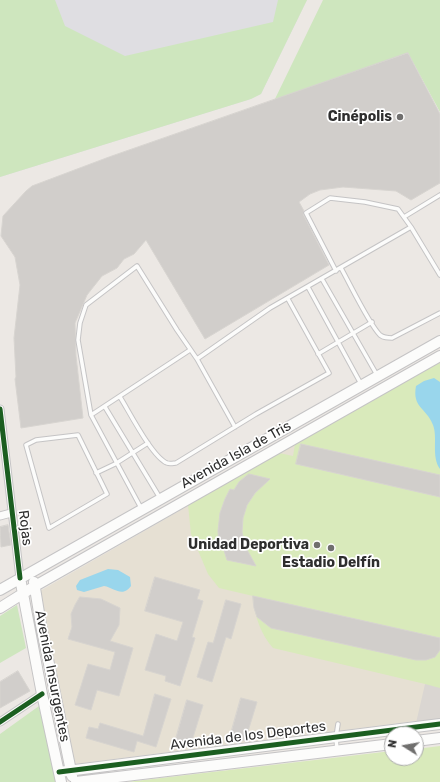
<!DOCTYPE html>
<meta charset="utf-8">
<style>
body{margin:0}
#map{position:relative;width:440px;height:782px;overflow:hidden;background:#ece8e4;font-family:Rubik,sans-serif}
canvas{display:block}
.north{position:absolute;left:384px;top:726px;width:40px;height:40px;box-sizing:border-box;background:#fff;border:1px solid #ababab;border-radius:50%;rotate:281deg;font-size:11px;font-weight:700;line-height:16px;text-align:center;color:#2e2e2e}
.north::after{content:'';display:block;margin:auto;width:14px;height:18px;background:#706f6e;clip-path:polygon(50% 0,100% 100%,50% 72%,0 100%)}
</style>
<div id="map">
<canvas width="440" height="782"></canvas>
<div class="north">N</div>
</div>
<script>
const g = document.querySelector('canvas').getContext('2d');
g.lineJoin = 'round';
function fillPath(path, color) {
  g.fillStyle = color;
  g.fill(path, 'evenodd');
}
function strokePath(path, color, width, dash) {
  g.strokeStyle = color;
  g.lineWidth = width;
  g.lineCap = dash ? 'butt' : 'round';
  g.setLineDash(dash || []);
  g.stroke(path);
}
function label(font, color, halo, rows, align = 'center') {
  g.font = font + ' Rubik,sans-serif';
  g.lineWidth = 3.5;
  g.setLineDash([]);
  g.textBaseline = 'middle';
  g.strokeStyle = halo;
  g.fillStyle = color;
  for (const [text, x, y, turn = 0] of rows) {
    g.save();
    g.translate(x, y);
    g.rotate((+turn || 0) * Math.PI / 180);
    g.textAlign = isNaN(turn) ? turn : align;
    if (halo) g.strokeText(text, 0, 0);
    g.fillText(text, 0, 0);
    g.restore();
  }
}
const education = new Path2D(`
 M 440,361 L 440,718 L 75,764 L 40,591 Z`);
const airport = new Path2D(`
 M 0,0 L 307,0 L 261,94 L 251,99 L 0,177 Z`);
const green = new Path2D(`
 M 0,0 L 55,0 L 65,26 L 125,56 L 273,22 L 278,0 L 307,0 L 261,94 L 251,99 L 0,177 Z
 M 323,0 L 440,0 L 440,112 L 408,53 L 274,101 Z
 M 17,605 L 26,648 L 0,663 L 0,616 Z
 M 39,706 L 56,782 L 0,782 L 0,734 Z`);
const pitch = new Path2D(`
 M 440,361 L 440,718 L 425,684 L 273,648 C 261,635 254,615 253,596 L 219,588 L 208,574 L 191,534 L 188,505 L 279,453 L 293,456 L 295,444 Z
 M 440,746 L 440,782 L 127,782 L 392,751 L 392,758 L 416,758 L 416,749 Z`);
const plaza = new Path2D(`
 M 425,684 L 440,688 L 440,720 L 416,723 Z`);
const water = new Path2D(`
 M 434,378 L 440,382 L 440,469 C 431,456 438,438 433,425 C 426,407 412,408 416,386 L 424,381 Z
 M 108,569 L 118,570 L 130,577 L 131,586 C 122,598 115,588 104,586 L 84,592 L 77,590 L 76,586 L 80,580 Z`);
const building = new Path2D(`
 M 408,53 L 440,114 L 440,183 L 411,200 L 396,191 L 343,187 L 320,190 L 310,194 L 299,202 L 304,211 L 303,214 L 329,265 L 205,339 L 146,240 L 134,254 L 124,259 L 117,268 L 102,276 L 87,295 L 75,323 L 76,356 L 83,418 L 21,428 L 15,379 L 16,377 L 14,338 L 20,285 L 15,257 L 1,236 L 3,216 L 26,191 L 32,186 L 109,157 Z
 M 301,444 L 440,475 L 440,497 L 296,464 Z
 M 249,474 L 270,479 L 255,493 L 247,505 L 243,518 L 242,532 L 245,546 L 256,566 L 227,560 L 222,544 L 219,544 L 218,531 L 220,513 L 225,499 L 230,489 L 234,490 L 239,482 Z
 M 8,525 L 11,545 L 1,547 L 0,527 Z
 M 155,577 L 200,590 L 197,599 L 203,601 L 192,637 L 195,638 L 180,686 L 165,681 L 166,676 L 145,670 L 156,634 L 177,641 L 183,622 L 145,611 Z
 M 253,596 L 440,638 L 440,650 L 435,657 L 426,660 L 416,660 L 271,628 L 257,617 L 254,608 Z
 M 80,597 L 101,599 L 120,608 L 119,625 L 110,641 L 133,648 L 119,696 L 97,690 L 91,710 L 75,705 L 88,664 L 110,670 L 115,652 L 68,639 L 72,627 L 71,614 L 75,605 Z
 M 226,600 L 241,604 L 231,639 L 226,637 L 212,682 L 197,677 L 208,642 L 213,643 Z
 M 18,671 L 30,691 L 0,708 L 0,682 Z
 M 155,694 L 171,699 L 156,747 L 137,741 L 134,752 L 86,738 L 89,727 L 98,729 L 100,723 L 143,736 Z
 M 241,698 L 257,702 L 245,741 L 230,737 Z
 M 187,700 L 203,705 L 190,747 L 175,742 Z`);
const lane = new Path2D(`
 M 404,217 L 440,195
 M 341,268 C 350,284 369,324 380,335 C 384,338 387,338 392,338 L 440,313
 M 336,271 L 306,213 L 330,198 L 365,202 L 398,209 L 411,227 L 440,275
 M 322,279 L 377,375
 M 308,287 L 361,384
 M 318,354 L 372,322
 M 197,359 L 270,308 L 411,227
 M 120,397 C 129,411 152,457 167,463 C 170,464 174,463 176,463 L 256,414 L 329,373 L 288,299
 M 105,407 L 160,498
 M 91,415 L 190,350
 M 78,435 L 107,494 L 49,528 L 26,445 L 36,440 Z
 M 96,473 L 115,464 L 148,443
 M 141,508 L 91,415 L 78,340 L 80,323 L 86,305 L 137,266 L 177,330 L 197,359 L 235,427
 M 337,750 L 336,737 L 338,724`);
const street = new Path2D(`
 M 0,409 L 20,578
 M 0,516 L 11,513
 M 0,722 L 42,694`);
const secondary = new Path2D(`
 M 20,578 L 42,694 L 61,782
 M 34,582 L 41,625 L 72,776
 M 0,590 L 440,341
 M 0,608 L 35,586 L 440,356
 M 416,741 L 440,738
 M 59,772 L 440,724
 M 76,782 L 392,744`);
const cycleway = new Path2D(`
 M 0,409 L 20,578
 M 0,722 L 42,694
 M 59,772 L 440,724`);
const markers = [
 [400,117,4,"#706f6e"],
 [317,545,4,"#706f6e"],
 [331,548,4,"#706f6e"]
];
const poiNames = [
 ["Cinépolis",392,117],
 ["Unidad Deportiva",309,545],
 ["Estadio Delfín",331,563,"center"]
];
const streetNames = [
 ["Avenida Isla de Tris",236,455,-29],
 ["Rojas",25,528,83],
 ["Avenida Insurgentes",52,676,79],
 ["Avenida de los Deportes",248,736,-7]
];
fillPath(education, '#e6e0d3');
fillPath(airport, '#dfdee2');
fillPath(green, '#cee6be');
fillPath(pitch, '#d9eabb');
fillPath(plaza, '#dad6d2');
fillPath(water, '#99d6ec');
fillPath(building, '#d1cecb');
strokePath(building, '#d7d4d0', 1);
strokePath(lane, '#c5c4c5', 5.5);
strokePath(street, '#c5c4c5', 9);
strokePath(secondary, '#c5c4c5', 12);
strokePath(lane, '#fcfcfb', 3.5);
strokePath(street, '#fcfcfb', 7);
strokePath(secondary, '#fcfcfb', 10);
strokePath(cycleway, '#1b5e20', 5);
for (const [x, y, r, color] of markers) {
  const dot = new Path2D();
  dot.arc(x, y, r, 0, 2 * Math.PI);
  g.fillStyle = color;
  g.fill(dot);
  strokePath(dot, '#fff', 1.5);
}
label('bold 14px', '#2e2e2e', '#fff', poiNames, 'right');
label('14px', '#2e2e2e', '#fff', streetNames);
</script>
